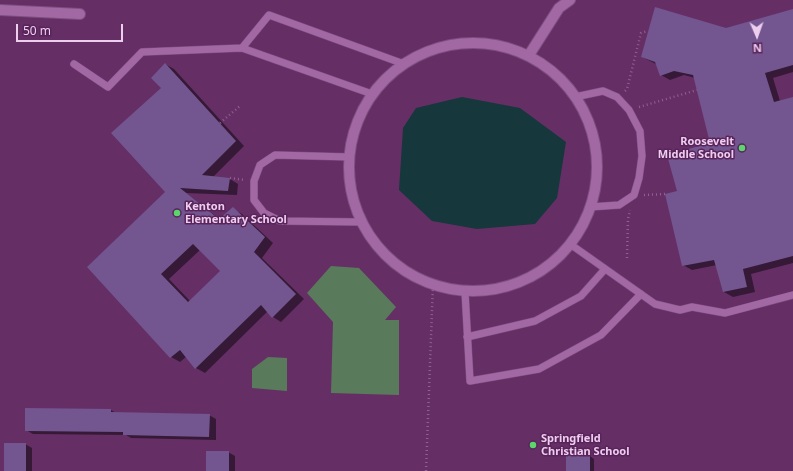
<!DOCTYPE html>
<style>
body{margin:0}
#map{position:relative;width:793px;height:471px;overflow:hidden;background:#652f66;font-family:"Noto Sans",sans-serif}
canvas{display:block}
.north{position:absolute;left:737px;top:16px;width:40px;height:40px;-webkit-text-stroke:3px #59245b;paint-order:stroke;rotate:178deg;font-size:11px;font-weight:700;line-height:16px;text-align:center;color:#eeceee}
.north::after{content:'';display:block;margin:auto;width:14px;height:18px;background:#eeceee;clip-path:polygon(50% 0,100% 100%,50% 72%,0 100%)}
.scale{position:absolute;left:16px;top:24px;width:107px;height:18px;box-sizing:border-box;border:2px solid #eeceee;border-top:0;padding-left:5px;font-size:12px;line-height:14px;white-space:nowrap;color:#eeceee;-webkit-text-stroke:3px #59245b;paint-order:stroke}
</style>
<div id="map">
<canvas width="793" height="471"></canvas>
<div class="north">N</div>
<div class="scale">50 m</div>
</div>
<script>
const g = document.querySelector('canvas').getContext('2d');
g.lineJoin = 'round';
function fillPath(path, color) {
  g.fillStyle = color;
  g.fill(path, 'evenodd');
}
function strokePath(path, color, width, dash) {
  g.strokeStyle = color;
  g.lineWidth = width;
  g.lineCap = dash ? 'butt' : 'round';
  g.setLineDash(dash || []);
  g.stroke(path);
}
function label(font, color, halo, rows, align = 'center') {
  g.font = font + ' "Noto Sans",sans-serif';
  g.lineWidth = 3;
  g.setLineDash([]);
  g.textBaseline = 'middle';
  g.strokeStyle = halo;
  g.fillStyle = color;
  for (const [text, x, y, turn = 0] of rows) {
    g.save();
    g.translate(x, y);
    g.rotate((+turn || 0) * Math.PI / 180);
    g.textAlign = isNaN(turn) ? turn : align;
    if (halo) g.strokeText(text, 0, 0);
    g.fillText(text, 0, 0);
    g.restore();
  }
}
const green = new Path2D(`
 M 331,266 L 359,268 L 396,307 L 385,320 L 399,320 L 399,395 L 331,393 L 333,322 L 307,293 Z
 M 268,357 L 287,358 L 287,391 L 252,388 L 252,369 Z`);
const water = new Path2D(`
 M 462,97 L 520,108 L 566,142 L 557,198 L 535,224 L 477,229 L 432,221 L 399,190 L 403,128 L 416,108 Z`);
const shadow = new Path2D(`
 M 793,10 L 793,72 L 773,78 L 780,101 L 793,98 L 793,263 L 751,274 L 755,292 L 733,297 L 724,292 L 717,265 L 692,270 L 683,265 L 678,191 L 712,143 L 695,78 L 684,75 L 670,80 L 661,75 L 656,64 L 642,57 L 726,29 Z
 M 165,64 L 174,69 L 244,146 L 213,177 L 230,179 L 238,184 L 237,195 L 186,193 L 221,220 L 233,209 L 242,214 L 273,243 L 262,258 L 304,299 L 281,322 L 273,317 L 268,311 L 205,373 L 196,368 L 187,356 L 180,362 L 171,357 L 88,267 L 166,192 L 162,89 ZM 200,250 L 221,271 L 190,301 L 169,279 Z
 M 111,410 L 116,413 L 209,415 L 216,419 L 216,440 L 131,438 L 126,435 L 33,434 L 26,430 Z
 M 25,444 L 32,448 L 32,471 L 5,471 Z
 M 228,452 L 235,456 L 235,471 L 207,471 Z
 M 590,456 L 594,459 L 594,471 L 567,471 Z`);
const building = new Path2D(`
 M 655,7 L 726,28 L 793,9 L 793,65 L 765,73 L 774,102 L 793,97 L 793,256 L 743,269 L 747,287 L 723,292 L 714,260 L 682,266 L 665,194 L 677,191 L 667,155 L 710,143 L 693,75 L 674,71 L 660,76 L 655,62 L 641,57 Z
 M 165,63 L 236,141 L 202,175 L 230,178 L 228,191 L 180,188 L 219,219 L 233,207 L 265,237 L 254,252 L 296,294 L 272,318 L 261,305 L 195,369 L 180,350 L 170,358 L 87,267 L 165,192 L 111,133 L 161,88 L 151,78 ZM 193,244 L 220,271 L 188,302 L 161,274 Z
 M 25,408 L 111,409 L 111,412 L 210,414 L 209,437 L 123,435 L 123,432 L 25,431 Z
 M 4,443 L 26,443 L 26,471 L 4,471 Z
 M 206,451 L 229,451 L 229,471 L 206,471 Z
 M 566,455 L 590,455 L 590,471 L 566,471 Z`);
const path = new Path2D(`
 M 625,91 L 627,89 L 641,33 L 648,31
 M 639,107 L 697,90
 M 220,123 L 240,106
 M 230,178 L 245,180
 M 644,195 L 665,194
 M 627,258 L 628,219 L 630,210
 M 426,471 L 433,284`);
const lane = new Path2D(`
 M 242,48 L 269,15 L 404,64
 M 74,64 L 108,87 L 142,52 L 242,48 L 372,94
 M 575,97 L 603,91 L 617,97 L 629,110 L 640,131 L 642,156 L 639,178 L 634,195 L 619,205 L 590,207
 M 350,157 L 275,155 L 260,165 L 254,181 L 254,200 L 264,213 L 280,221 L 361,222
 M 570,244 L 655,304 L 680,310 L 692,307 L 725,313 L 793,295
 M 465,292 L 470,381 L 539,369 L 601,335 L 641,294
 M 467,337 L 535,321 L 581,296 L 605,269`);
const street = new Path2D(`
 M 0,10 L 80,14
 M349 167a124 124 0 1 1 248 0a124 124 0 1 1-248 0Z
 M 529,55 L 559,8 L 570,0`);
const markers = [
 [742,148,4,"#5cd56d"],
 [177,213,4,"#5cd56d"],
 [533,445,4,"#5cd56d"]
];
const poiNames = [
 ["Roosevelt",734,142,"right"],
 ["Middle School",734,155,"right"],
 ["Kenton",185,207],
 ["Elementary School",185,220],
 ["Springfield",541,439],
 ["Christian School",541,452]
];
fillPath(green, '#597b5b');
fillPath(water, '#16373b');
fillPath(shadow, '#0007');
fillPath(building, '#735590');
strokePath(lane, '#7d4e7e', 8);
strokePath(street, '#7d4e7e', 12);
strokePath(path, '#8f6090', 2.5, [1, 3]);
strokePath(lane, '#a268a3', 7);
strokePath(street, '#a268a3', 10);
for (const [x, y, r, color] of markers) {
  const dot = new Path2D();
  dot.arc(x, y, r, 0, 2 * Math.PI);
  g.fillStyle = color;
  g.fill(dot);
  strokePath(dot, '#59245b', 1.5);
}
label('bold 11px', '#eeceee', '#59245b', poiNames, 'left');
</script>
